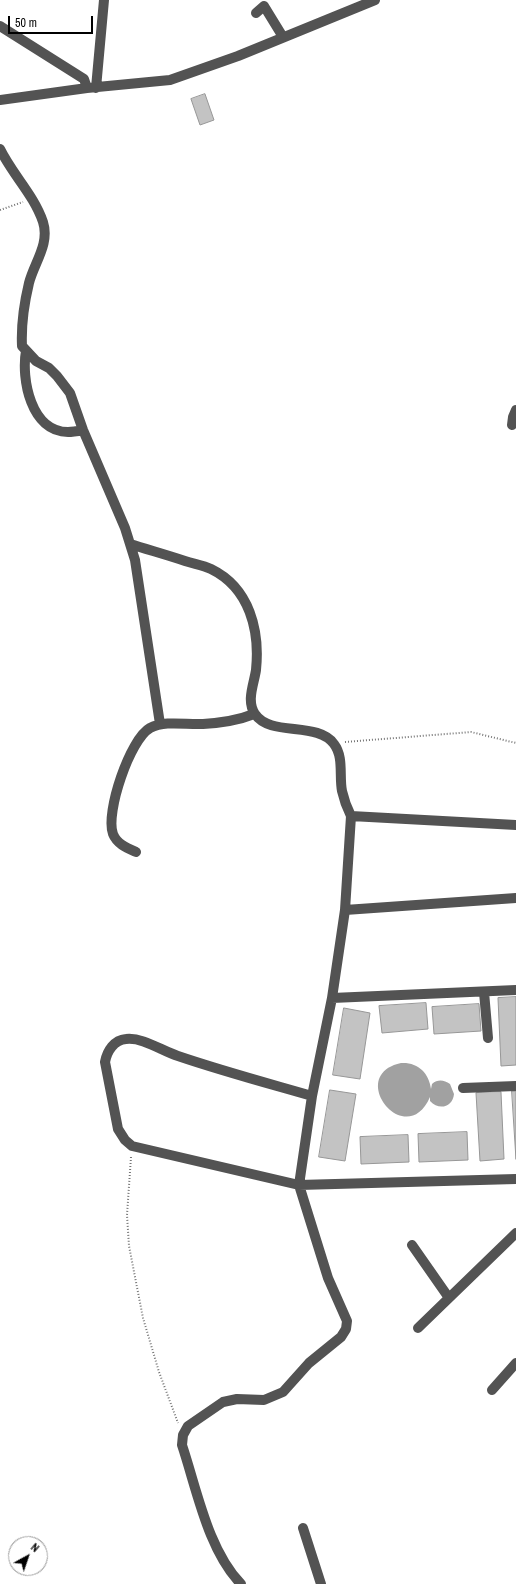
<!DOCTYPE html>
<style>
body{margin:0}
#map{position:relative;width:516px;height:1584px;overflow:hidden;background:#fff;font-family:"Archivo Narrow",sans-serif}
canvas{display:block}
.north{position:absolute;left:8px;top:1536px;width:40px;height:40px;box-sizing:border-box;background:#fff;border:1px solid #999;border-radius:50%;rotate:40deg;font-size:11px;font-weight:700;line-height:16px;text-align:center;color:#000}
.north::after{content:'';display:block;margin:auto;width:14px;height:18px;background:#000;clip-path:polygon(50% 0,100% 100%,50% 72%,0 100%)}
.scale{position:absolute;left:8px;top:16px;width:85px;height:18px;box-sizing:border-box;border:2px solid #000;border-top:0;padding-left:5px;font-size:12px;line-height:14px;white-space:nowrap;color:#000;-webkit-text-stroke:3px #fff;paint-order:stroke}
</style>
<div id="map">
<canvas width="516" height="1584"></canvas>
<div class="north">N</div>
<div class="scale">50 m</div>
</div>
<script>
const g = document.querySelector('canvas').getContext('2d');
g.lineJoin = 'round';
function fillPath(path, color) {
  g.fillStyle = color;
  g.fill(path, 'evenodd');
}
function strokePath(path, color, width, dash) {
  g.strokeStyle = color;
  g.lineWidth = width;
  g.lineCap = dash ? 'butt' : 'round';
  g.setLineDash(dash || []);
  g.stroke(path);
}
const water = new Path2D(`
 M 401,1063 C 418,1062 429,1073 431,1089 L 432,1084 C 438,1079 444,1080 450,1084 L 454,1094 C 453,1107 439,1111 430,1101 L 430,1097 C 406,1152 345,1075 401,1063 Z`);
const building = new Path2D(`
 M 205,94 L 214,120 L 200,125 L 191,99 Z
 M 516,997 L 516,1065 L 501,1066 L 498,998 Z
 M 426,1003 L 428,1029 L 382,1033 L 379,1006 Z
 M 479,1004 L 481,1031 L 434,1034 L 432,1007 Z
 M 344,1008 L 370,1013 L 360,1079 L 333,1075 Z
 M 330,1090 L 356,1094 L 345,1161 L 319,1157 Z
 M 512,1091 L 516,1091 L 516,1159 Z
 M 501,1092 L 504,1159 L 480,1161 L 476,1093 Z
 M 467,1132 L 468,1160 L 419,1162 L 418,1134 Z
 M 408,1135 L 409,1162 L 361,1164 L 360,1137 Z`);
const path = new Path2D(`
 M 0,210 L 23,202
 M 345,742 L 471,732 L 516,743
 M 131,1157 L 127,1215 L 129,1246 L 143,1318 L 159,1372 L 178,1423`);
const minor = new Path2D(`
 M 256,13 L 264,6 L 283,37
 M 0,26 L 84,79 L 87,88
 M 96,88 L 104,0
 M 0,100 L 87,88 L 170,80 L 238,56 L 375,0
 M 0,149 C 12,174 34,195 43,222 C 50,244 34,263 29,283 C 24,304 21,325 22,346 L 36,361 L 49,368 L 57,376 L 70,393 L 83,430 L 125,528 L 135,560 L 160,724
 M 26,351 C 21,379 31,432 68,432 C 73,432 78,431 83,430
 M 512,425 L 513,417 L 516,410
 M 130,544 C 149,550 167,555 185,561 C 194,564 203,565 211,569 C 250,588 260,631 256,670 C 254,684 246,701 255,714 C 270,737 318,721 334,744 C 344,757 339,776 342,791 C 344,800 347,808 351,816
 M 516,825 L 351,816 L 345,910 L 332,998 L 516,990
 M 136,852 C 127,848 117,844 113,834 C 105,813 130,739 150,728 C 166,720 186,725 203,724 C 219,723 239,720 254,714
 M 345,910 L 516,898
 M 484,992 L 488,1038
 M 463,1088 L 516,1086
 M 312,1096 C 267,1083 222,1071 178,1056 C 162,1051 143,1037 126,1039 C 114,1040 107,1051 105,1062 L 118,1129 L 125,1140 L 132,1146 L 299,1185 L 516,1179
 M 412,1245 L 449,1298
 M 418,1328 L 516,1233
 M 492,1390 L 516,1363
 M 303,1528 L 321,1584
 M 241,1584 C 208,1550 197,1490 182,1445 L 183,1435 L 188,1426 L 223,1402 L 237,1399 L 264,1400 L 283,1392 L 309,1363 L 341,1337 L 346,1329 L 347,1321 L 328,1278 L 299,1185 L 312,1096 L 332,998`);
fillPath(water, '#a1a1a1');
fillPath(building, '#c3c3c3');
strokePath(building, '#979797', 1);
strokePath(path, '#757575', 2, [1, 2]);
strokePath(minor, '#535353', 10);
</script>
